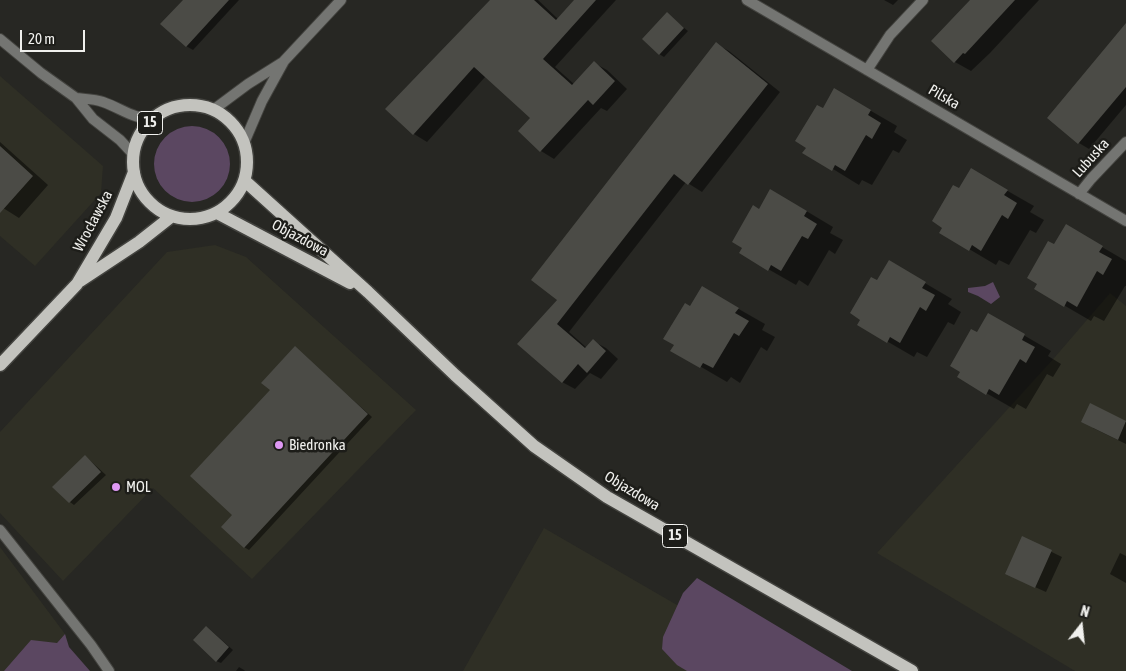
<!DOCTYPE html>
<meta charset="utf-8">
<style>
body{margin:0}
#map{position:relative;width:1126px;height:671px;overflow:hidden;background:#272723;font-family:"Asap Condensed",sans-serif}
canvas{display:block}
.north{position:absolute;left:1056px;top:601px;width:50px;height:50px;-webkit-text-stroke:4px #1d1d19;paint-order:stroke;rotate:16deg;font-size:14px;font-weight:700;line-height:20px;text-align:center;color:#f0f0ed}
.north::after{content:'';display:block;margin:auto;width:18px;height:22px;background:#f0f0ed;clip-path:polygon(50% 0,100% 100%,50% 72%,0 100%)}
.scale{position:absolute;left:20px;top:30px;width:65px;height:22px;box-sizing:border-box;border:2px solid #f0f0ed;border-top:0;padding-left:6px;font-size:15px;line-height:18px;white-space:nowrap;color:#f0f0ed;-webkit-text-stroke:4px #1d1d19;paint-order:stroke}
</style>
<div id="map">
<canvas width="1126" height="671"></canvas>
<div class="north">N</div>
<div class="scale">20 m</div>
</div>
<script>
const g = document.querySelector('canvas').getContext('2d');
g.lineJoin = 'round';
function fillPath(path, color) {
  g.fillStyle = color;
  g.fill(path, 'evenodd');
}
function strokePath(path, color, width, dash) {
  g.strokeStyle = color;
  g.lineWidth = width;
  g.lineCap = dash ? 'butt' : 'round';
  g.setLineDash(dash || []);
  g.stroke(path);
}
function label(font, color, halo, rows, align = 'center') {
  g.font = font + ' "Asap Condensed",sans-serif';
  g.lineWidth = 5;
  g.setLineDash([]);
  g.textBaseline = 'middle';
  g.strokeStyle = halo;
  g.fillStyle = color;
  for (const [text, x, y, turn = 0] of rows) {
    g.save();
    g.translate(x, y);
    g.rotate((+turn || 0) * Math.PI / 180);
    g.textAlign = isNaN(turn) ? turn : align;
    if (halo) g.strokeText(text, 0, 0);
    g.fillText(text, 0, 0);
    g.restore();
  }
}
const built = new Path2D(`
 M 0,76 L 103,166 L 101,193 L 35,266 L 0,236 Z
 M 215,245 L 246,257 L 416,410 L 252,579 L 153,488 L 63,581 L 0,513 L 0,432 L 167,252 Z
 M 1110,293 L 1126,306 L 1126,671 L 1075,671 L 877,553 L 1055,357 Z
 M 544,528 L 791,671 L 463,671 Z
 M 0,547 L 65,634 L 33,671 L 0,671 Z`);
const green = new Path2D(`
 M154 164a38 38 0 1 1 76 0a38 38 0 1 1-76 0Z
 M 993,282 L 1000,297 L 991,304 L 978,296 L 968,292 L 968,288 L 985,286 Z
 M 697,578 L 852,671 L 687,671 L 677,665 L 662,649 L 663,637 L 683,593 Z
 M 65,634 L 69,647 L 90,671 L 4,671 L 31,640 L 57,643 Z`);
const shadow = new Path2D(`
 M 184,0 L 239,0 L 193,50 L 186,46 Z
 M 491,0 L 538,0 L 558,19 L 576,0 L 616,0 L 555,67 L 574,84 L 594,63 L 607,70 L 627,89 L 607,111 L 601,108 L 554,159 L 541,151 L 520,131 L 532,118 L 486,76 L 427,142 L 414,134 L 387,109 Z
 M 884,0 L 898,0 L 893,5 Z
 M 971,0 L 1039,0 L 990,53 L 971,71 L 955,62 Z
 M 667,14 L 688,31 L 664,57 L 659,54 Z
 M 1126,29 L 1126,105 L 1089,149 L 1079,143 Z
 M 716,44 L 729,51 L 780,92 L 702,192 L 686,182 L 569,332 L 587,348 L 593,341 L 606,348 L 618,359 L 601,379 L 590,373 L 575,389 L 562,382 L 519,344 L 558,299 Z
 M 835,90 L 897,126 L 894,132 L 907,140 L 899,153 L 893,150 L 872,185 L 862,180 L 859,185 L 833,169 L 823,110 Z
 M 0,142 L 48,185 L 19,218 L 0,206 Z
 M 971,170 L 1034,206 L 1030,212 L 1044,220 L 1036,233 L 1030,230 L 1009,265 L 999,260 L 996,265 L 969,249 L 960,190 Z
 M 798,206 L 833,227 L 830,233 L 843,240 L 835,254 L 829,250 L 808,286 L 799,280 L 796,285 L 740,253 L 759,210 Z
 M 1066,226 L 1126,261 L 1126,286 L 1125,286 L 1104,321 L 1094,316 L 1091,321 L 1036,289 L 1055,246 Z
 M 889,262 L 952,299 L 948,304 L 961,312 L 954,325 L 948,322 L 927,357 L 917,352 L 914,357 L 859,325 L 878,282 Z
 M 702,288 L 765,324 L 762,330 L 775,337 L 767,351 L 761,347 L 740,383 L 731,377 L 727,382 L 672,350 L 691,307 Z
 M 989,315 L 1051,351 L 1048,356 L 1061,364 L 1053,377 L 1047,374 L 1026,409 L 1017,404 L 1014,409 L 958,377 L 977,334 Z
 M 295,348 L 372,417 L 249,550 L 244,547 L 234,515 L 271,390 Z
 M 1091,405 L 1126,422 L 1126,444 L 1093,428 Z
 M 85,456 L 106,475 L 74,505 L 70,502 Z
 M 1023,538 L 1062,557 L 1046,592 L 1017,579 Z
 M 1120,553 L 1126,556 L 1126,583 L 1110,574 Z
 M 207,627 L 233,650 L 221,663 L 216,661 Z
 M 239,667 L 244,670 L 245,671 L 236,671 Z`);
const building = new Path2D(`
 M 183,0 L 229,0 L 186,47 L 160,24 Z
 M 490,0 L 534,0 L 556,20 L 574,0 L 596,0 L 543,59 L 572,85 L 594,61 L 615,81 L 593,105 L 588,100 L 540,152 L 518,131 L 530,118 L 474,67 L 413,135 L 385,109 Z
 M 970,0 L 1015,0 L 965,54 L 963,53 L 954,63 L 931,41 Z
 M 667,12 L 684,28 L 659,55 L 642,39 Z
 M 1126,23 L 1126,87 L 1078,144 L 1047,118 Z
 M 716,42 L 768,84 L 688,185 L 674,174 L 557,324 L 585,348 L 593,339 L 606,351 L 587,373 L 578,364 L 562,383 L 517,344 L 557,300 L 531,280 Z
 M 834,88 L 871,110 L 868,115 L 881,123 L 872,139 L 866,135 L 845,171 L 835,165 L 832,171 L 802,153 L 806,148 L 795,141 L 817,105 L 823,108 Z
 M 0,146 L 33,176 L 0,213 Z
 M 971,168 L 1008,190 L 1004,195 L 1017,203 L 1008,219 L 1002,215 L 981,251 L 972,245 L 969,251 L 939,233 L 942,228 L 932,221 L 953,185 L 959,188 Z
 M 770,189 L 807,211 L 804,216 L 817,224 L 808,239 L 802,236 L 781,271 L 771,265 L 768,271 L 739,253 L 742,248 L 732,242 L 753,205 L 759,209 Z
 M 1066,224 L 1103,246 L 1099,252 L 1112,259 L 1103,275 L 1097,271 L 1077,307 L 1067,301 L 1064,307 L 1034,289 L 1037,284 L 1027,278 L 1048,241 L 1054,244 Z
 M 889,260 L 926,282 L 922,288 L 935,295 L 926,311 L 920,307 L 900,343 L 890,337 L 887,343 L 857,325 L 860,320 L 850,313 L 871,277 L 877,280 Z
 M 702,286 L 739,308 L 735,313 L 749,321 L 739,336 L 734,333 L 713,368 L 703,363 L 700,368 L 670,351 L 674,345 L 663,339 L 685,303 L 690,306 Z
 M 988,313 L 1025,334 L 1022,340 L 1035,347 L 1026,363 L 1020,359 L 999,395 L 989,389 L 986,395 L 957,377 L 960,372 L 950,366 L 971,329 L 977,332 Z
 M 295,346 L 368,414 L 244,548 L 221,527 L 232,515 L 190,476 L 270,390 L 261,383 Z
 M 1090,403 L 1126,421 L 1118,440 L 1081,422 Z
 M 85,455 L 101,472 L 69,503 L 52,487 Z
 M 1022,536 L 1052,550 L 1035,588 L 1005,574 Z
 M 206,626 L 229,647 L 216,662 L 193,640 Z`);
const minor = new Path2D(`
 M 747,0 L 1126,221
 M 867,70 L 890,35 L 923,0
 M 1079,194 L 1091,179 L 1126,142
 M 0,530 L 91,645 L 109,671`);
const tertiary = new Path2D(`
 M 0,39 L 41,73 L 76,98 L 93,119 L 120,140 L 134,155
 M 76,98 C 85,99 95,99 103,102 C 123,109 132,119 155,119
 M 213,110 L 248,84 L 283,62
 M 244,143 L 262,101 L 284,61 L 341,0`);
const primary = new Path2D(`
 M133 162a57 57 0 1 1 114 0a57 57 0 1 1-114 0Z
 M 245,181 L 368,292 L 455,375 L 534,446 L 607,497 L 912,671
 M 217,213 L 350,283
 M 80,281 L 139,242 L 172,216
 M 0,365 L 77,284 L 116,218 L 134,172`);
const markers = [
 [279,445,5,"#de98f3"],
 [116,487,5,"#de98f3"]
];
const shields = [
 [150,123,25],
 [675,536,25]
];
const shieldNames = [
 ["15",150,123],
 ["15",675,536]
];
const streetNames = [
 ["Pilska",944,97,30],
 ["Lubuska",1091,158,-48],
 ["Wrocławska",93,221,-62],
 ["Objazdowa",300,238,28],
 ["Objazdowa",632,491,31]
];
const poiNames = [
 ["Biedronka",289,445],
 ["MOL",126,487]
];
fillPath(built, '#2f2f25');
fillPath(green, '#5b4761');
fillPath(shadow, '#0007');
fillPath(building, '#4b4b46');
strokePath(minor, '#43433f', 12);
strokePath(tertiary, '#43433f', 12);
strokePath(primary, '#43433f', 15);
strokePath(minor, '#747572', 10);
strokePath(tertiary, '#747572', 10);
strokePath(primary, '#c3c3be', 12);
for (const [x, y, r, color] of markers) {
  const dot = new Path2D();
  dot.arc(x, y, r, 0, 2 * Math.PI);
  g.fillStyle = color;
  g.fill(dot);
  strokePath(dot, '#1d1d19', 2);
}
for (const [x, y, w] of shields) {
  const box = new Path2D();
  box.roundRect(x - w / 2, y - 11.5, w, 23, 4);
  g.fillStyle = '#1d1d19';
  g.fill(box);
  strokePath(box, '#f0f0ed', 1);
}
label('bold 14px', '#f0f0ed', null, shieldNames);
label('15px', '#f0f0ed', '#1d1d19', streetNames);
label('15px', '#f0f0ed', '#1d1d19', poiNames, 'left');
</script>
